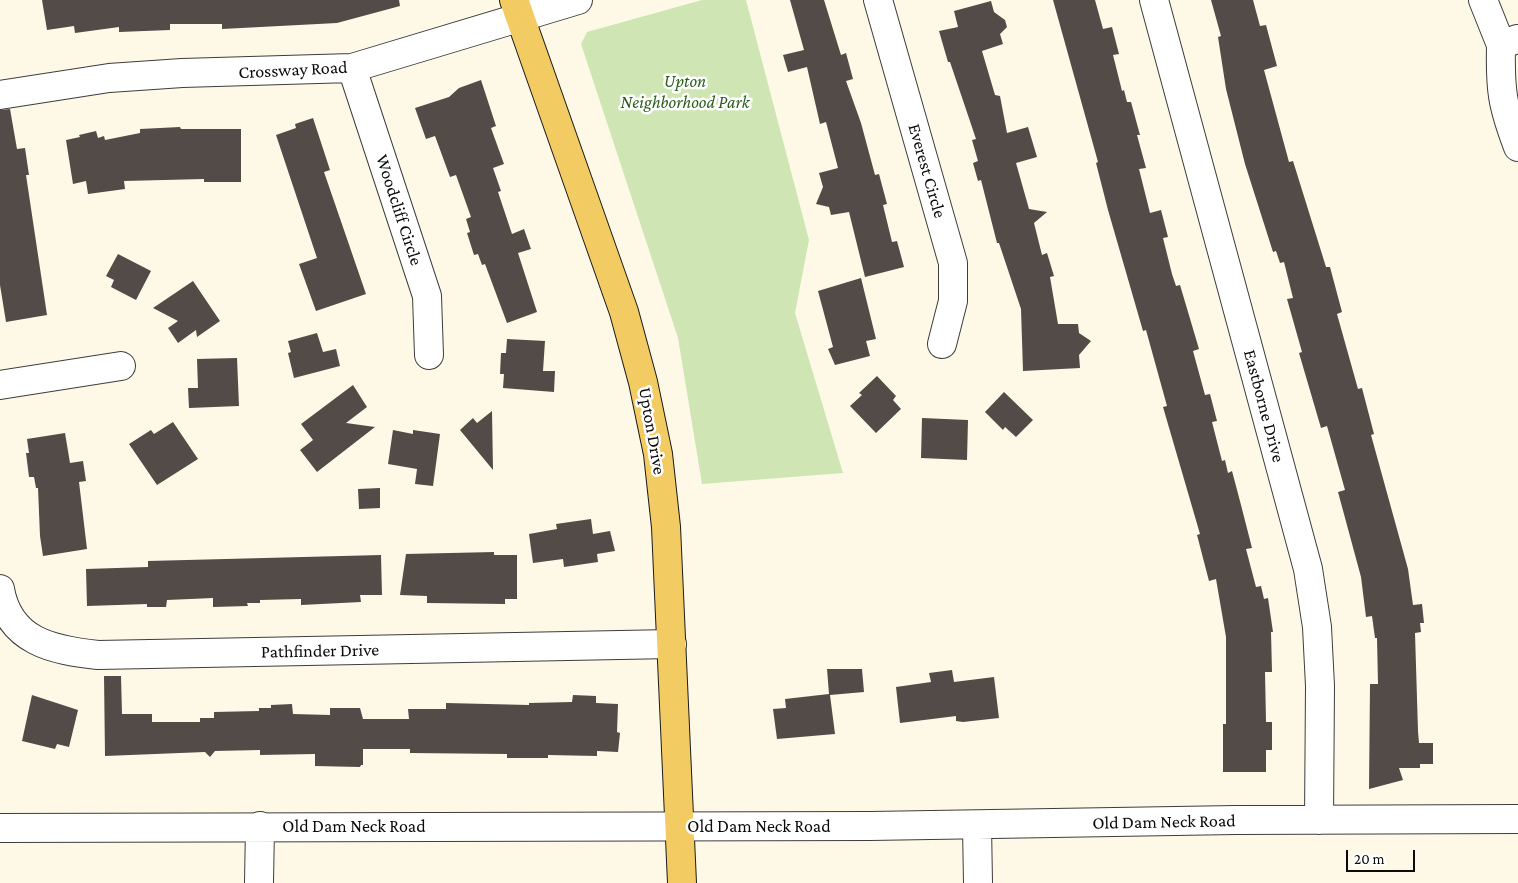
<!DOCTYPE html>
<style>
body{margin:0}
#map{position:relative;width:1518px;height:883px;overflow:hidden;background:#fef9e7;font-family:"Crimson Pro",serif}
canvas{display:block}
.scale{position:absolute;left:1346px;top:850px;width:69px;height:22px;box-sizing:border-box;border:2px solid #0a0a0a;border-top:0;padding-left:6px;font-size:15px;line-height:18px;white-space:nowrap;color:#0a0a0a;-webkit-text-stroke:4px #fff;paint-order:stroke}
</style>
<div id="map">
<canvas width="1518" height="883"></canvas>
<div class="scale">20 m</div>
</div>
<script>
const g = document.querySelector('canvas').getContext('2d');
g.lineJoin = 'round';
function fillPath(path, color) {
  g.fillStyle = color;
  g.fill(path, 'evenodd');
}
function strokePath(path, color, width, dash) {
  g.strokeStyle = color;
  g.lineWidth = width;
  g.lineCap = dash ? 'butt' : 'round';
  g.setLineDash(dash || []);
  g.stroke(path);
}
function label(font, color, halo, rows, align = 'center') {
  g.font = font + ' "Crimson Pro",serif';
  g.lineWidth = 5;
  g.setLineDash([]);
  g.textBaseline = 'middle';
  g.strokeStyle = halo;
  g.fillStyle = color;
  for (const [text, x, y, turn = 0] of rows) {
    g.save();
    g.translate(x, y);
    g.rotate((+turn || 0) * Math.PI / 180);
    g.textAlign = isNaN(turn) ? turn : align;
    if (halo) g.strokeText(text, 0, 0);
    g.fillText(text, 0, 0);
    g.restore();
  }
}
const green = new Path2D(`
 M 702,0 L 746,0 L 809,240 L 795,313 L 843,473 L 702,484 L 678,338 L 581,44 L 587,32 Z`);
const building = new Path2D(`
 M 42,0 L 399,0 L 400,6 L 337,23 L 222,29 L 222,24 L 170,24 L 170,30 L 119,32 L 119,27 L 75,33 L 74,26 L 47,30 Z
 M 790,0 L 824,0 L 841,55 L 846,53 L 853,79 L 846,81 L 861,123 L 875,175 L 879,174 L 887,204 L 883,205 L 892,242 L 897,241 L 904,267 L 865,277 L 849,212 L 831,215 L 829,207 L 816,204 L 823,187 L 819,173 L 838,168 L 826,122 L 820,124 L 807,67 L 788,72 L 783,55 L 804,50 Z
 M 1053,0 L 1095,0 L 1103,29 L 1112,27 L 1119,54 L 1113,55 L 1122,91 L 1124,90 L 1127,102 L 1131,102 L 1140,135 L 1137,135 L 1146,168 L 1139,169 L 1150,213 L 1161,210 L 1168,237 L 1163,238 L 1172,274 L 1176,286 L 1180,285 L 1199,349 L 1193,351 L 1205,395 L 1210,394 L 1217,421 L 1212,422 L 1222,461 L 1225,460 L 1228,473 L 1232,471 L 1241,505 L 1252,548 L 1246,549 L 1256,587 L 1261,586 L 1264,599 L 1268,598 L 1273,632 L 1271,632 L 1272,672 L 1265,672 L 1266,722 L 1272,722 L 1272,750 L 1266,750 L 1266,772 L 1223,772 L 1223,724 L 1226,724 L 1226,637 L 1216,579 L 1209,581 L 1197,535 L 1200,534 L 1163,407 L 1167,406 L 1146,330 L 1143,331 L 1108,210 L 1096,163 L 1098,162 Z
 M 1211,0 L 1253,0 L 1260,26 L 1266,25 L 1277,66 L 1264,70 L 1289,162 L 1293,161 L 1326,267 L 1330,267 L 1342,312 L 1337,314 L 1358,389 L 1362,388 L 1374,434 L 1371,435 L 1408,569 L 1413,605 L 1422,604 L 1424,623 L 1420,623 L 1421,632 L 1415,633 L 1418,731 L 1419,743 L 1433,743 L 1433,764 L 1420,764 L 1420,768 L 1399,768 L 1403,780 L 1369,789 L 1370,684 L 1378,684 L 1377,638 L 1375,638 L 1372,616 L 1366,617 L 1361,577 L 1338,492 L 1345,490 L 1327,426 L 1321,428 L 1299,353 L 1302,352 L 1287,299 L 1293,298 L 1284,262 L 1280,263 L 1276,251 L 1273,252 L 1245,164 L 1226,89 L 1218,37 L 1221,36 Z
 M 991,1 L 994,12 L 1005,20 L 1007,27 L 1000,34 L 1003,44 L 982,51 L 995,95 L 1000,96 L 1007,133 L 1028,127 L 1037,157 L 1016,163 L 1029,209 L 1047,212 L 1034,223 L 1042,255 L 1047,253 L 1054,276 L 1050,277 L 1058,324 L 1078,324 L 1079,333 L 1091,341 L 1079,355 L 1080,368 L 1023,371 L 1021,309 L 999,243 L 997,243 L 981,180 L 978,181 L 973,163 L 978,161 L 972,140 L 976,139 L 950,62 L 948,62 L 939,31 L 958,27 L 954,11 Z
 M 481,80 L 496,126 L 491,128 L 504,164 L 493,168 L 501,191 L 498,192 L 512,234 L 524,229 L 531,249 L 518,253 L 537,312 L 507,323 L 485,264 L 482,265 L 478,254 L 474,255 L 467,233 L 470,232 L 466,219 L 471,217 L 456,175 L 450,177 L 435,136 L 426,139 L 415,108 L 449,97 L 459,88 Z
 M 10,109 L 17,149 L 25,148 L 29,175 L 26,175 L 47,315 L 6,322 L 0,285 L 0,110 Z
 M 313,118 L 330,170 L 324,172 L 366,294 L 316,311 L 299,264 L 317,258 L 276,135 L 296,128 L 295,124 Z
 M 180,127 L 181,129 L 241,129 L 241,182 L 204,182 L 204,179 L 124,181 L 125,189 L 88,194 L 86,181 L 73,184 L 66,140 L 80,137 L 79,135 L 96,131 L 98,138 L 104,136 L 105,140 L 140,133 L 140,129 Z
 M 118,254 L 151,271 L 136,300 L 111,287 L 114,280 L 106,276 Z
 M 861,278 L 876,339 L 866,341 L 870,356 L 835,365 L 828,349 L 833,347 L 818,291 Z
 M 193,281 L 220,321 L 197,337 L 196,330 L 178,343 L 168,328 L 178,321 L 153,308 Z
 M 317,333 L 323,352 L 336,349 L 340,366 L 294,378 L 288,353 L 291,352 L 288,341 Z
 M 507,339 L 545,341 L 543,371 L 555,371 L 554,392 L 503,388 L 504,374 L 500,374 L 501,353 L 506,353 Z
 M 237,358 L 239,406 L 189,408 L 188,388 L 198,388 L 197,359 Z
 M 877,376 L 896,396 L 893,400 L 901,409 L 876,433 L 850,406 L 862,395 L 859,393 Z
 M 353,385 L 367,407 L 346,423 L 375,427 L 317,472 L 300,450 L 313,440 L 301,424 Z
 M 1004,392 L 1033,420 L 1016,437 L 1005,427 L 1003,430 L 985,412 Z
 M 492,411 L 493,470 L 460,430 L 473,418 L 477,423 Z
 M 922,418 L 968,420 L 967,460 L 921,458 Z
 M 173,422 L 198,459 L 157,485 L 129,444 L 151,430 L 154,434 Z
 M 393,430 L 413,434 L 413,430 L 440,434 L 433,486 L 415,484 L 417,469 L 388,464 Z
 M 65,433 L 70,463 L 83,461 L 86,481 L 79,482 L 87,549 L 43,556 L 40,536 L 38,488 L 36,488 L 34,477 L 29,477 L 26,453 L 29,453 L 27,439 Z
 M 380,488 L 380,508 L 359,509 L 358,489 Z
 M 591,519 L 593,534 L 610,531 L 615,551 L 597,554 L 598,562 L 564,567 L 563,559 L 533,563 L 529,534 L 557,529 L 556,524 Z
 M 494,552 L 494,555 L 517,555 L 517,599 L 505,599 L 505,604 L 427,603 L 427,596 L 400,595 L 406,554 Z
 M 381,555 L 382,595 L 360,595 L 361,602 L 301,605 L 301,599 L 260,600 L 260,603 L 247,603 L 248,606 L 213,607 L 213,598 L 167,600 L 166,607 L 147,607 L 147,604 L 87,606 L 86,569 L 148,567 L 148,561 Z
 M 827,669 L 862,669 L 864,692 L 830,695 L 835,734 L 777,739 L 773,709 L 786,708 L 785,699 L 829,694 Z
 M 952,670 L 954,682 L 994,677 L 999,718 L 963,722 L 956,721 L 956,716 L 900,723 L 896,687 L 931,682 L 929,673 Z
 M 104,676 L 121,676 L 122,714 L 152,714 L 152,722 L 200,722 L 200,718 L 214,718 L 214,712 L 259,711 L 259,708 L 271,708 L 271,705 L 292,704 L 293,714 L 330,715 L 330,708 L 360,708 L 363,719 L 409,719 L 408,709 L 446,709 L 446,703 L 529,705 L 529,703 L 572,702 L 573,695 L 596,696 L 596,703 L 618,704 L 617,732 L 620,733 L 618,752 L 597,751 L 597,756 L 548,755 L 548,758 L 507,758 L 507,754 L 410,753 L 410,749 L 363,749 L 363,765 L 361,765 L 360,767 L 315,766 L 315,754 L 260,755 L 260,750 L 215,751 L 210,757 L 205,752 L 105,756 Z
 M 32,695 L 78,710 L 69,747 L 57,744 L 55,749 L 22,741 Z`);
const minor = new Path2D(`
 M 878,0 L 953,263 L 953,301 L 942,344
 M 1154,0 L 1308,569 L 1317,627 L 1320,686 L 1319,820
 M 1483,0 L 1501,45 L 1517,39
 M 1501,45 C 1500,90 1502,105 1518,147
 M 352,68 L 427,296 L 429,355
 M 0,95 L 109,78 L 182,73 L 352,68 L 578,0
 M 0,385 L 121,366
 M 0,589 C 9,642 53,650 98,655 L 672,644
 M 977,825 L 978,883
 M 0,828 L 870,826 L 1236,820 L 1518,819
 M 259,883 L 260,826`);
const major = new Path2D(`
 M 514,0 L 624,312 L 643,382 L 658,454 L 666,527 L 682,883`);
const streetNames = [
 ["Crossway Road",293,70,-3],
 ["Everest Circle",927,171,74],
 ["Woodcliff Circle",399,210,72],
 ["Eastborne Drive",1264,406,75],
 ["Upton Drive",652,431,80],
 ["Pathfinder Drive",320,651,-1],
 ["Old Dam Neck Road",1164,822,-1],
 ["Old Dam Neck Road",354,826],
 ["Old Dam Neck Road",759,826]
];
const parkNames = [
 ["Upton",685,81],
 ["Neighborhood Park",685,102]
];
fillPath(green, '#cfe6b4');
fillPath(building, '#524b47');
strokePath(minor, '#3d3d3d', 30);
strokePath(major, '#1b1b1b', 30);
strokePath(minor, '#fff', 28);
strokePath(major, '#f3cb63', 28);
label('18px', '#0a0a0a', '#fff', streetNames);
label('italic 18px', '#2d5d1e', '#fff', parkNames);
</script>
